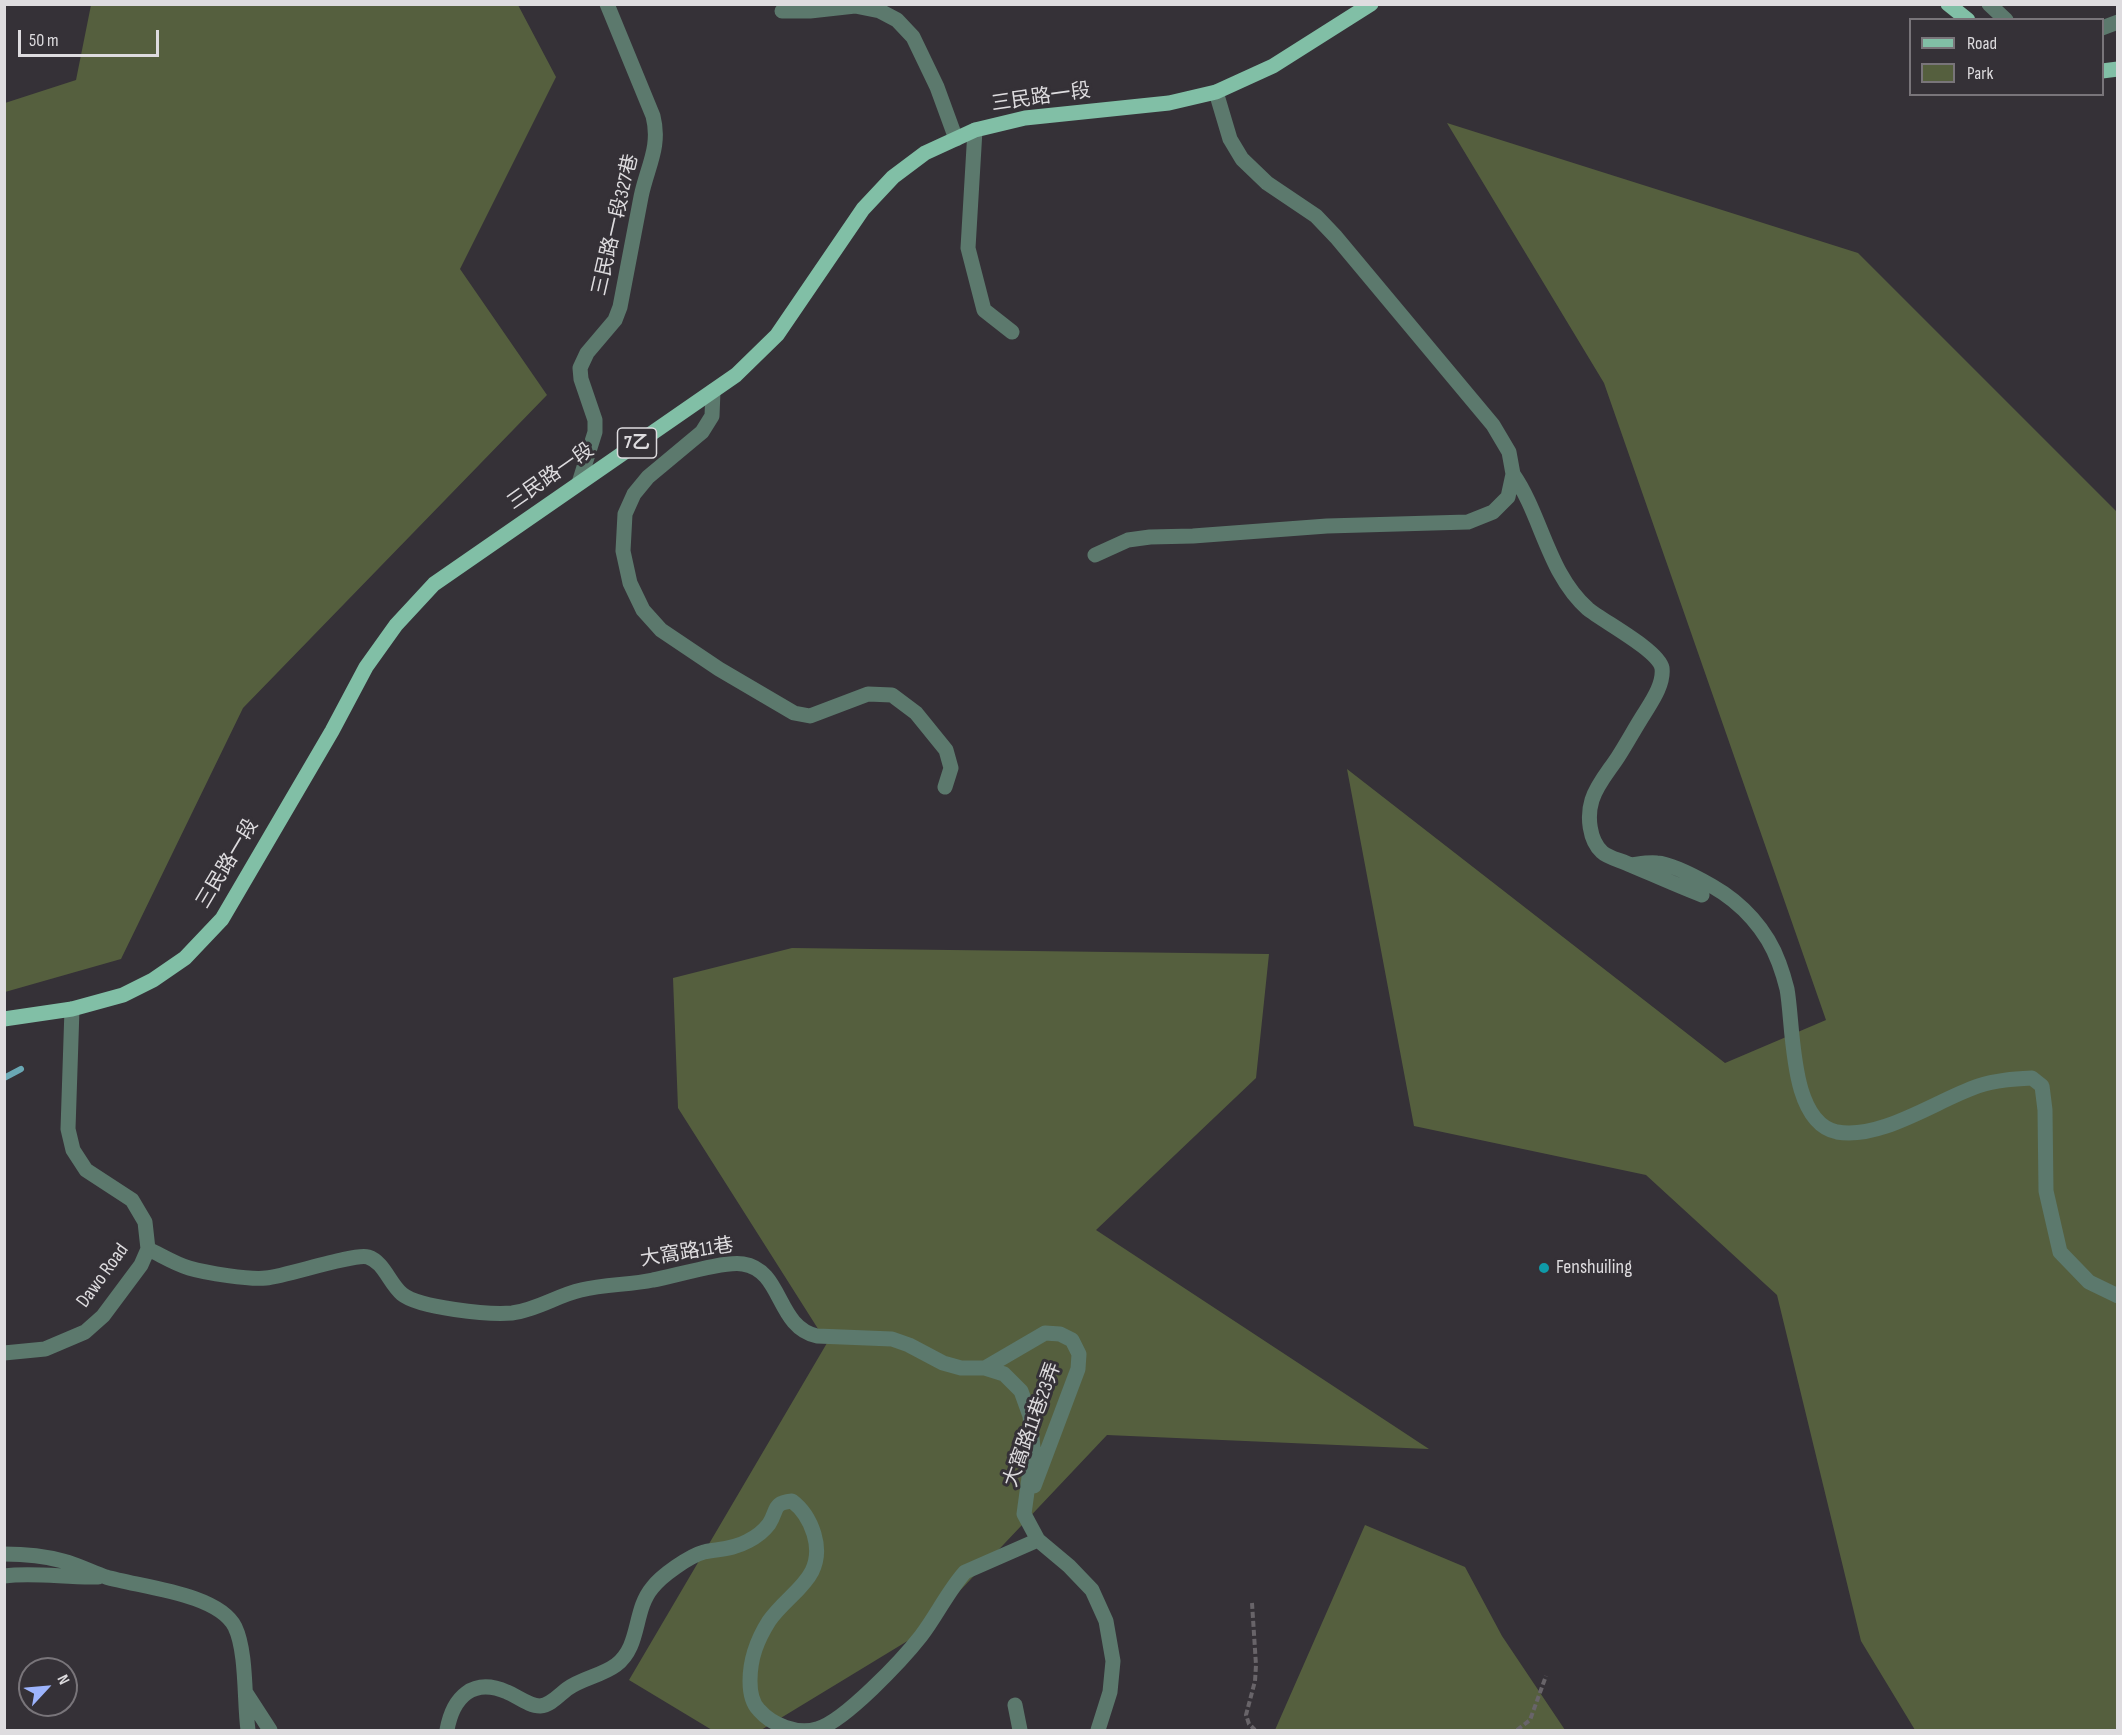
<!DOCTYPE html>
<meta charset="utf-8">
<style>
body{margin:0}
#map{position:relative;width:2122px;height:1735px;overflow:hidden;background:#353137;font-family:"Sofia Sans Condensed",sans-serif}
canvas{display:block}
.frame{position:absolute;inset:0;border:6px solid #dedcdf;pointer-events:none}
.legend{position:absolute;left:1909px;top:18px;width:195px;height:78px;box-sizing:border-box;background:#353137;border:2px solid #79757a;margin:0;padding:8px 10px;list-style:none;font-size:18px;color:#dedcdf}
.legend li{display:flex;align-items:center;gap:12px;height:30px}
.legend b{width:30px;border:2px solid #79757a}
.north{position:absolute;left:18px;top:1657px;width:60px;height:60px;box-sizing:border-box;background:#353137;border:2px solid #79757a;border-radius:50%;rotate:64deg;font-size:16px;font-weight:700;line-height:24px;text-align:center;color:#dedcdf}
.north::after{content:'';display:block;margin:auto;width:21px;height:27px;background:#9db4fd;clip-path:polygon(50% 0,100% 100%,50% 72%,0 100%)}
.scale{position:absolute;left:18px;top:30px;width:141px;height:27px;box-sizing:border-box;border:3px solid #dedcdf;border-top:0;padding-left:8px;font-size:18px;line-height:21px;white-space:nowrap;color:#dedcdf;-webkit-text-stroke:4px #353137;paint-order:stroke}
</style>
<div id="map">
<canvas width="2122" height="1735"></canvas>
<div class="frame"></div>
<ul class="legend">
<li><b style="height:8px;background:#81bfa6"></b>Road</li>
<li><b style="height:16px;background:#555f3e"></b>Park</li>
</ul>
<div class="north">N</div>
<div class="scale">50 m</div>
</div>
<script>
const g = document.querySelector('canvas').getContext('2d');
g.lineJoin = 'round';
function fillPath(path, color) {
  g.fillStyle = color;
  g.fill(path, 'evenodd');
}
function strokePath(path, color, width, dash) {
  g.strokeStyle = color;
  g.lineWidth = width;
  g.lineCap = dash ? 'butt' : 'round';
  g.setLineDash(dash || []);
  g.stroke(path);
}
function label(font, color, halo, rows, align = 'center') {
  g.font = font + ' "Sofia Sans Condensed","Noto Sans TC",sans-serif';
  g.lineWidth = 6;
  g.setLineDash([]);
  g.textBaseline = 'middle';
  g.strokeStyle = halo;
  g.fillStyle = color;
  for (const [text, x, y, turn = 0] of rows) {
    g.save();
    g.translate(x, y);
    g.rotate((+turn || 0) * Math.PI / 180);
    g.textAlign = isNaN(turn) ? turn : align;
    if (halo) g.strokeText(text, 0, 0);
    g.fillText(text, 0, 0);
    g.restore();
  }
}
const green = new Path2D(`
 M 91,5 L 518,5 L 556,77 L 460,269 L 547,395 L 243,708 L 121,959 L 5,992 L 5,103 L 76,80 Z
 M 1447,123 L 1858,253 L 2117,512 L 2117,1730 L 1915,1730 L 1861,1641 L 1777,1295 L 1646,1175 L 1414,1126 L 1347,769 L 1725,1063 L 1826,1020 L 1604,383 Z
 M 792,948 L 1269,954 L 1256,1078 L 1096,1230 L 1429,1449 L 1107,1435 L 919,1634 L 761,1730 L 712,1730 L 629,1680 L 827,1343 L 678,1108 L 673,978 Z
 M 1365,1525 L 1465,1567 L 1502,1636 L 1565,1730 L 1275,1730 Z`);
const stream = new Path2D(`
 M 4,1078 L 21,1069`);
const path = new Path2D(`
 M 1252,1603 L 1256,1665 L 1255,1681 L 1246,1715 L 1249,1724 L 1255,1730
 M 1517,1730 L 1530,1720 L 1546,1676`);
const minor = new Path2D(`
 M 1989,4 L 2006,20
 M 782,11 L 810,11 L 855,6 L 880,11 L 897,20 L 913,37 L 937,87 L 956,139
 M 2102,28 L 2118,22
 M 975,130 L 968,248 L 984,310 L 1012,332
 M 713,391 L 712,416 L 702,432 L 648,477 L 634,494 L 625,514 L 623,551 L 630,583 L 643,610 L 661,630 L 719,669 L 794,713 L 810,716 L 868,694 L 892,695 L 916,713 L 946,750 L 951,768 L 945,787
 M 1513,474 C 1542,516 1548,574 1588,609 C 1604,622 1658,650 1662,668 C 1664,684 1652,701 1644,714 C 1635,728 1627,743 1618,757 C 1609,771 1597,784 1592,800 C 1587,816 1589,840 1602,852 C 1607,857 1619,860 1626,863 C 1652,874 1676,885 1702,895
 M 579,483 L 595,432 L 595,420 L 581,379 L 580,368 L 587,353 L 615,320 L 620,307 C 627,271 634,234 641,197 C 647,167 661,147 653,116 L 607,4
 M 1095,555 L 1128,540 L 1150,537 L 1193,536 L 1327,526 L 1468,522 L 1493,512 L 1508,497 L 1513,474 L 1509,452 L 1493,425 L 1336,237 L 1316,216 L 1267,183 L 1242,159 L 1230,139 L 1216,92
 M 1630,865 C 1639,864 1648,862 1657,863 C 1673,864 1698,878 1712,886 C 1742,903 1767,930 1779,963 C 1782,971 1785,981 1787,989 C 1794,1027 1789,1122 1837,1132 C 1881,1140 1937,1100 1978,1086 C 1996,1080 2014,1079 2032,1078 L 2042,1086 L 2045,1110 L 2046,1191 L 2060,1252 L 2089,1282 L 2118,1296
 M 148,1249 C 161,1255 175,1264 189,1268 C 206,1273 250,1280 266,1278 C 287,1276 354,1253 368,1257 C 384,1262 389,1283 402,1294 C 419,1308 489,1315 512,1313 C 537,1310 558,1295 581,1290 C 605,1284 630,1285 653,1280 C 675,1276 723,1261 743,1264 C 783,1270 776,1327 817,1336 L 892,1339 L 909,1345 L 943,1363 L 961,1368 L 985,1368 L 1004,1374 L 1021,1391 L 1030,1416 L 1033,1448 L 1024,1514 L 1038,1540 L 1069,1566 L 1092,1590 L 1106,1621 L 1113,1661 L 1110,1692 L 1098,1730
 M 4,1353 L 45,1349 L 85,1332 L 103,1316 L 141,1265 L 148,1249 L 145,1222 L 132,1200 L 86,1170 L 73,1150 L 68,1129 L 72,1009
 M 985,1368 L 1045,1333 L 1060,1334 L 1072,1340 L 1079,1354 L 1078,1369 L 1034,1486
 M 4,1554 C 24,1554 45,1556 63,1561 C 78,1565 92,1572 106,1577 C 139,1587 218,1593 235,1627 C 247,1652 244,1701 248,1730
 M 4,1576 C 35,1572 66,1578 98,1577
 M 246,1693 L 270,1730
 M 1015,1705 L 1020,1730
 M 447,1730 C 453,1697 473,1677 507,1692 C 517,1696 529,1706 540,1706 C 551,1705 559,1695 567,1689 C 582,1678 601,1676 616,1665 C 641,1646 633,1611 652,1588 C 661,1576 689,1556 704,1552 C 719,1549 734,1549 748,1541 C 756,1537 763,1532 769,1524 C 778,1510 772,1503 792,1501 C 804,1510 810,1521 814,1534 C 827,1578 790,1591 769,1621 C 757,1640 750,1658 750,1681 C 750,1691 751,1702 759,1710 C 772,1725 797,1735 817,1729 C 844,1722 903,1659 921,1636 C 937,1615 948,1591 965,1572 L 1038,1540`);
const major = new Path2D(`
 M 1948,4 L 1968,20
 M 2102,71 L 2118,69
 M 4,1019 L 72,1009 L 123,995 L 153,980 L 185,958 L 222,919 L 332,731 L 366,667 L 396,625 L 434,584 L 736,375 L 777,335 L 863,209 L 893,177 L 925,153 L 975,130 L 1025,118 L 1169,103 L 1216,92 L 1273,66 L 1371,4`);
const markers = [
 [1544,1268,6,"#0f9aa8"]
];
const shields = [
 [637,443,39]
];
const shieldNames = [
 ["7乙",637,443]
];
const streetNames = [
 ["三民路一段",1041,98,-8],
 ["三民路一段327巷",616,225,-77],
 ["三民路一段",551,477,-35],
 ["三民路一段",228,864,-59],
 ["大窩路11巷",687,1253,-9],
 ["Dawo Road",103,1276,-54],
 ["大窩路11巷23弄",1033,1425,-70]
];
const poiNames = [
 ["Fenshuiling",1556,1268]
];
fillPath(green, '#555f3e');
strokePath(stream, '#6aa8b4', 6);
strokePath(path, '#686469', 4, [6, 3]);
strokePath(minor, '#5c796d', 15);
strokePath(major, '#81bfa6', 15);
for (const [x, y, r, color] of markers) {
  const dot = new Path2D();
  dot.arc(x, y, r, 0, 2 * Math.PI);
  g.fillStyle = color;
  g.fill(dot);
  strokePath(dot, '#353137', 2);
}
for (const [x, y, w] of shields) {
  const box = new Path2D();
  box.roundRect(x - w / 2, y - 15, w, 30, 4.5);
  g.fillStyle = '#353137';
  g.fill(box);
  strokePath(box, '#dedcdf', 1.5);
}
label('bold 18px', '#dedcdf', null, shieldNames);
label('20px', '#dedcdf', '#353137', streetNames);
label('20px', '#dedcdf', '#353137', poiNames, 'left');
</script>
